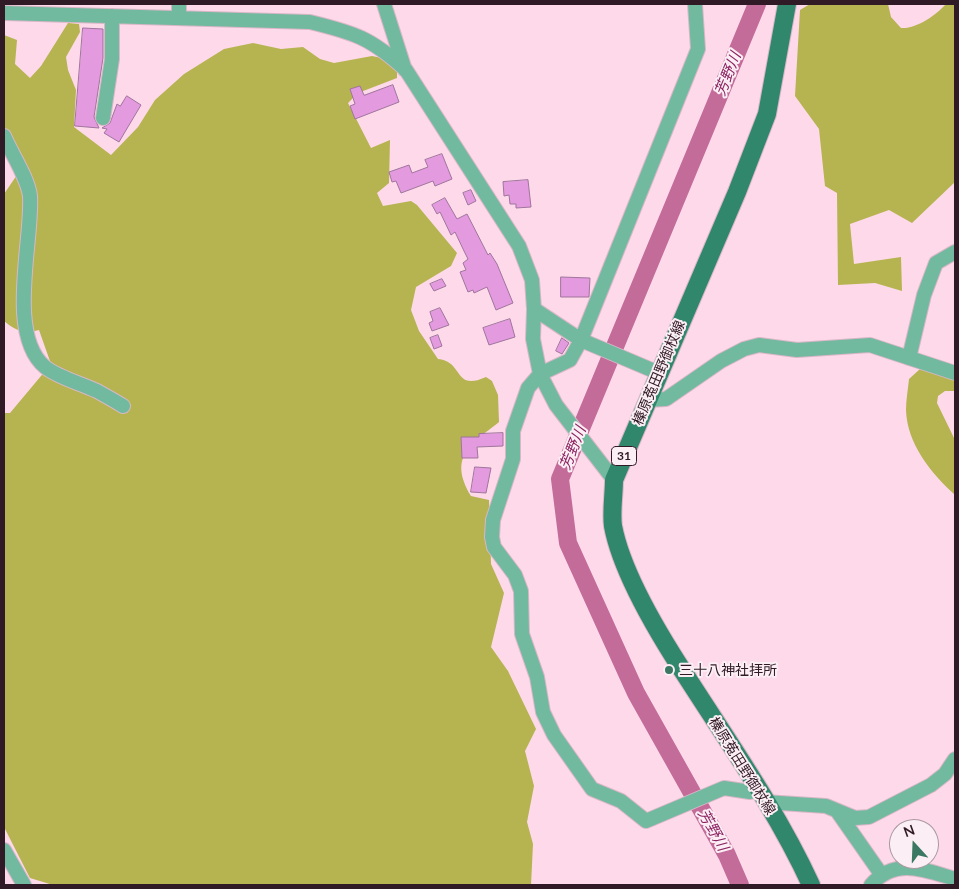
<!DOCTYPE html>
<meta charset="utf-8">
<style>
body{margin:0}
#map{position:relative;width:959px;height:889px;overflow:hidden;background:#fed9ea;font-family:Lato,sans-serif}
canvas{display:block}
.frame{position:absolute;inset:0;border:5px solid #301a25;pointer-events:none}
.north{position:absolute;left:889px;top:819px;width:50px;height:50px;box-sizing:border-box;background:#fbeef4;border:1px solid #aa99a1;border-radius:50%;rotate:340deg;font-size:14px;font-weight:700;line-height:20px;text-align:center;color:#301a25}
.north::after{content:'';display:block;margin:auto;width:18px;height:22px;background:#3b7863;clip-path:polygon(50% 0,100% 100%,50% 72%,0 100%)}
</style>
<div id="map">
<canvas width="959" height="889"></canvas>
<div class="frame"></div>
<div class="north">N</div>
</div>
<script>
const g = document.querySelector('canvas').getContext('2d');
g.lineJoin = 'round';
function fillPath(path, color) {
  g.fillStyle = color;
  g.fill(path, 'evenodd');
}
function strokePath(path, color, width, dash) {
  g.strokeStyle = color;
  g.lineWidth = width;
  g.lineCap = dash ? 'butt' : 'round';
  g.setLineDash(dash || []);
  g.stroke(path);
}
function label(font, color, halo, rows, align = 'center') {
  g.font = font + ' Lato,"Noto Sans JP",sans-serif';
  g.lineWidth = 4;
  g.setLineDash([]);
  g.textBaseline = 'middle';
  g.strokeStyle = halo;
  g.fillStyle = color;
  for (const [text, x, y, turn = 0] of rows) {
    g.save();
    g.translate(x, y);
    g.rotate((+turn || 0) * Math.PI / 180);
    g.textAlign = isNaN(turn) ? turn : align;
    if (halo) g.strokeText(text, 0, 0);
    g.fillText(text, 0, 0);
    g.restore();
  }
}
const forest = new Path2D(`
 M 810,4 L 888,4 L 891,17 L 901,28 C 917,29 936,15 946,4 L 955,4 L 955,182 L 912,223 L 889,210 L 850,224 L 854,264 L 901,257 L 902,291 L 875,283 L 838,285 L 837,193 L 825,186 L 819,129 L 795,96 L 800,10 Z
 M 68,23 L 79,24 L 80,32 L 66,57 L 68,70 L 76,90 L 74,127 L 111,155 L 138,127 L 155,100 L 184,74 L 224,49 L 253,43 L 281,49 L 303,47 L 320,59 L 334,63 L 372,56 L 387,59 L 397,71 L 397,78 L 358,93 L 348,103 L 371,148 L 390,140 L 389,183 L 377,193 L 383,206 L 411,201 L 417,205 L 457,253 L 451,266 L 416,287 L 411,310 L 419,331 L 438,359 C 464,361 453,392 486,377 L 492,381 L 498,395 L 499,422 C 470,445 448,457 471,496 L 489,500 L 491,564 L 504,593 L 491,647 L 508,671 L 536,729 L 525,751 L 534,786 L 527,822 L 533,844 L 531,885 L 53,885 L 30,878 L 4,827 L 4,413 L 10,413 L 51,364 L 39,330 C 24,334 16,331 4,321 L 4,194 L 21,169 L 4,130 L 4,35 L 17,40 L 15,64 L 30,78 L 41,66 Z
 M 920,369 L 955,378 L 955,391 L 945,391 L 938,396 L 937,403 L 955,440 L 955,495 C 931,473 907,444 906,410 C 906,400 908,389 909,379 Z`);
const river = new Path2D(`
 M 740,885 L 727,855 L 636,693 L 568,543 L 560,479 L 757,4`);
const building = new Path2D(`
 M 83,28 L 103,29 L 103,58 L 94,117 L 99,128 L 75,126 Z
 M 393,85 L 399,102 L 355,119 L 350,106 L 355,104 L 350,89 L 360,86 L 364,95 Z
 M 127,96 L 141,105 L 119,142 L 104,133 L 107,129 L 102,128 L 110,123 L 117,104 L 120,106 Z
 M 442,154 L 452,179 L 435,186 L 433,181 L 401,193 L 396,181 L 392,182 L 389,172 L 409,165 L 412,173 L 428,167 L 425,160 Z
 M 528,180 L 531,207 L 516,208 L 516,204 L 510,204 L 509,195 L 504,196 L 503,182 Z
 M 471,190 L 476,201 L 468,205 L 463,193 Z
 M 445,198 L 457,219 L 467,214 L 488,255 L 490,253 L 497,264 L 513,303 L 496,310 L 487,287 L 474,293 L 473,290 L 468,292 L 460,272 L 466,270 L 463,263 L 468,259 L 464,251 L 455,232 L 451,235 L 440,212 L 437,214 L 432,205 Z
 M 561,277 L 590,278 L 589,297 L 561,297 Z
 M 442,279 L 446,286 L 434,291 L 430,284 Z
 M 440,308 L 449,325 L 432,331 L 429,323 L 433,321 L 430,312 Z
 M 510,319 L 515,337 L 489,345 L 483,328 Z
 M 438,335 L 442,346 L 434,349 L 430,338 Z
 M 562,338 L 569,343 L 562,354 L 556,351 Z
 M 503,433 L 503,446 L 477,447 L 478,458 L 462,458 L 461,437 L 479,437 L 479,434 Z
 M 475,467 L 491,468 L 486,493 L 471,492 Z`);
const minor = new Path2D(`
 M 179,4 L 179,18
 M 384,4 L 405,70
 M 695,4 L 698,49 L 581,340 L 570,360 L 540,374 L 528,388 L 513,431 L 513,459 L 493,520 L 492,537 L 494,547 L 515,575 L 521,591 L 522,634 L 537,677 L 543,712 L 554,735 L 592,789 L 621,801 L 646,821 L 724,788 L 750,792 L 759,790
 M 4,13 L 310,22 C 355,33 371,38 406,70 L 519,246 L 532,280 L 534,309 L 533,339 L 540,374 L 556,405 L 614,480
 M 103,118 L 112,59 L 112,16
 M 4,136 C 11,153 28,178 30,196 C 33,240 6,334 45,367 C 59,378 80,383 97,391 C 106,396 115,401 123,406
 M 534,309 L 581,340 L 659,373
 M 909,358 L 924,295 L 936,263 L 955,252
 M 648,400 L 666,399 L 721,361 L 744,349 L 759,345 L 797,350 L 870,345 L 955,373
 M 765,802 L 826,806 L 855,818 L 869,817 L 931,785 L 945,774 L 955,759
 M 837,811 L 881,874
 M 4,850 L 24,885
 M 871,885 C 895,857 925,870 955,879`);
const major = new Path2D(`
 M 787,4 L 767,114 L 737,192 L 614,480 C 614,494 611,512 613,526 C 622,574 661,638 688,679 C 731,746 778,813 811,885`);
const markers = [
 [669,670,5,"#3b7863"]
];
const shields = [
 [624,456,25]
];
const shieldNames = [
 ["31",624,456]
];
const streetNames = [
 ["榛原菟田野御杖線",659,373,-67],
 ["榛原菟田野御杖線",742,766,58]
];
const poiNames = [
 ["三十八神社拝所",679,670]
];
const waterNames = [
 ["芳野川",728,74,-68],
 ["芳野川",573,448,-68],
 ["芳野川",713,830,61]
];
fillPath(forest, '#b5b450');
strokePath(river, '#c36b99', 18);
fillPath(building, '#e39ade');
strokePath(building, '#9f759c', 1);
strokePath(minor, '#d9b7c7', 16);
strokePath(major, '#d9b7c7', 20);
strokePath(minor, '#71ba9f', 14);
strokePath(major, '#30876c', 18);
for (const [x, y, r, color] of markers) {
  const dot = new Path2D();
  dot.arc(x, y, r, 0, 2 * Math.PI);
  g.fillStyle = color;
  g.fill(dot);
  strokePath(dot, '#fbeef4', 2);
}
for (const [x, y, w] of shields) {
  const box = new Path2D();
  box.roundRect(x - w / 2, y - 9.5, w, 19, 4);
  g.fillStyle = '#fbeef4';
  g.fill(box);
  strokePath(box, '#301a25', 1);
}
label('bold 12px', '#301a25', null, shieldNames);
label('14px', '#301a25', '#fbeef4', streetNames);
label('14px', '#301a25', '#fbeef4', poiNames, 'left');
label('italic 15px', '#8c2361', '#fbeef4', waterNames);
</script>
